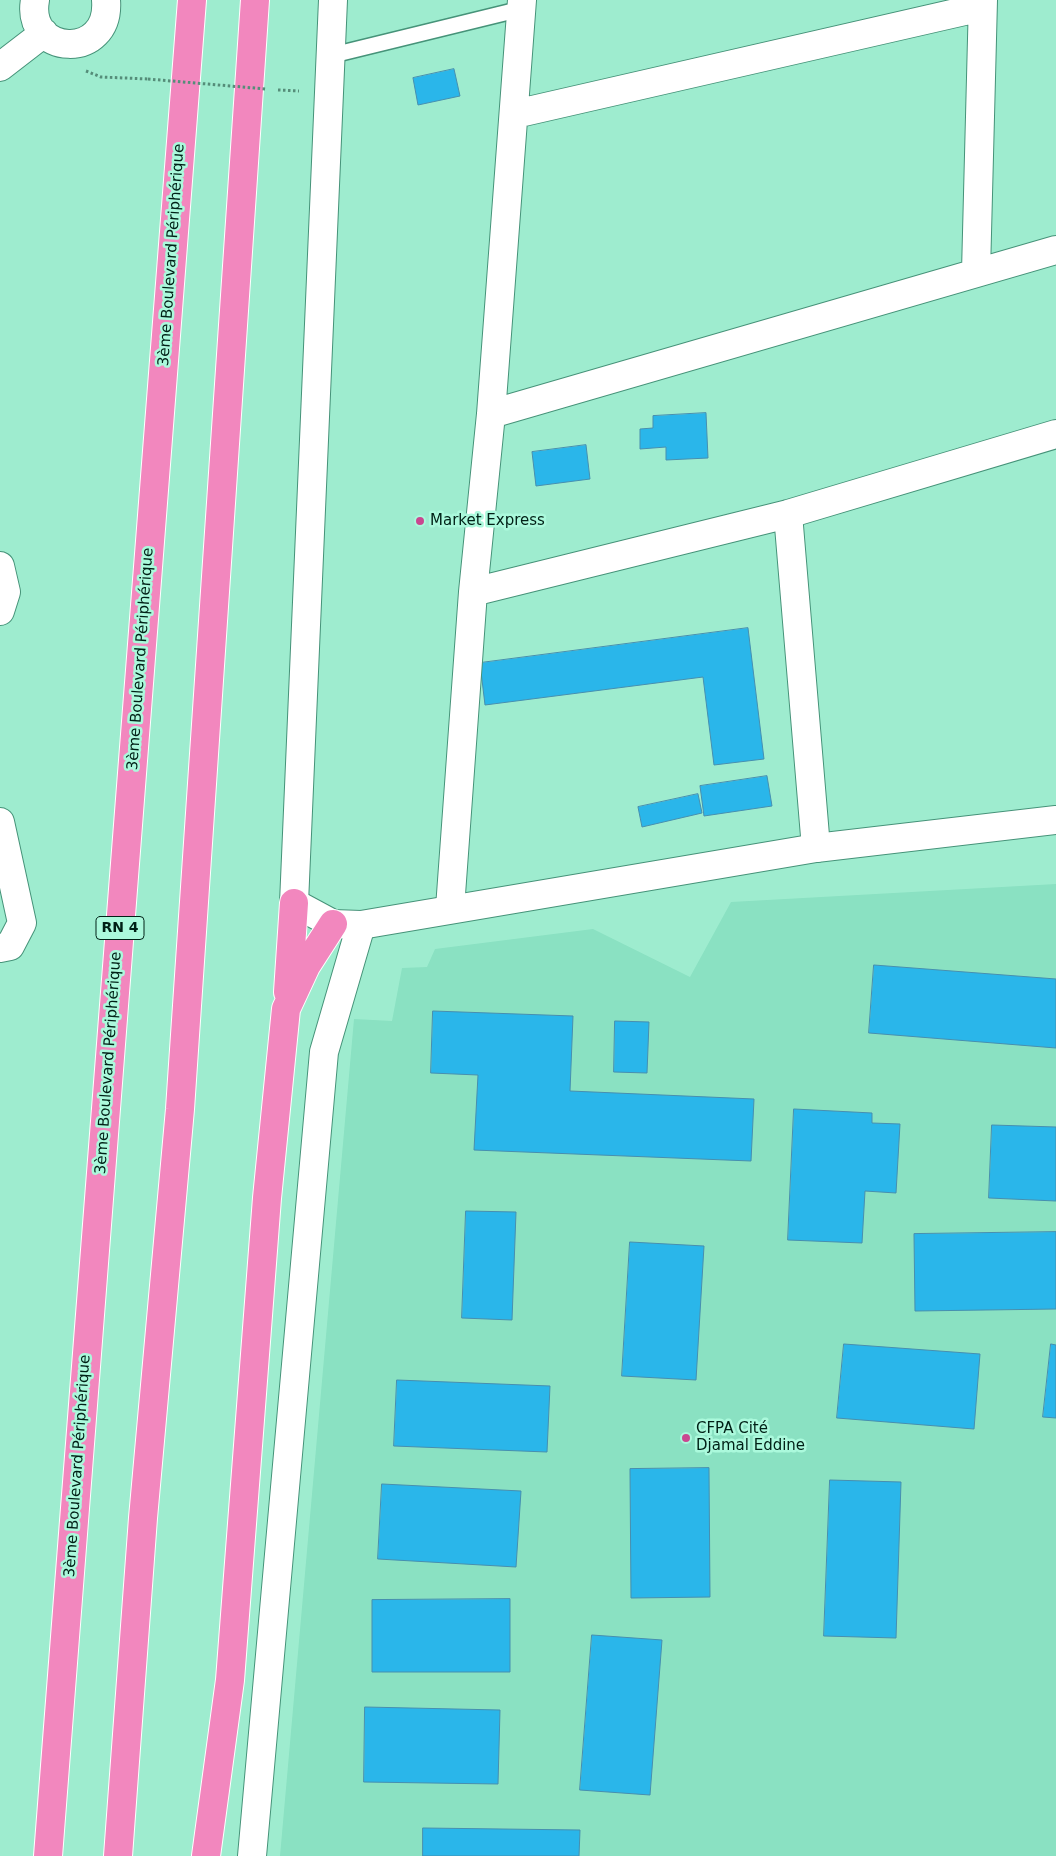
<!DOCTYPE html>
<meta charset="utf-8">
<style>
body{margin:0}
canvas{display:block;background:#9eeccf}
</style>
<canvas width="1056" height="1856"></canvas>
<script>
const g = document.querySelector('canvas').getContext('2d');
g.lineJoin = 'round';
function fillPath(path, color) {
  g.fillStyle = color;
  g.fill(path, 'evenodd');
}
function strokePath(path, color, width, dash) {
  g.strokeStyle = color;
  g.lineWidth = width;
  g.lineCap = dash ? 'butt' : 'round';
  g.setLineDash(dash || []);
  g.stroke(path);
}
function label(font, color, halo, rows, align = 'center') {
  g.font = font + ' "DejaVu Sans",sans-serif';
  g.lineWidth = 5;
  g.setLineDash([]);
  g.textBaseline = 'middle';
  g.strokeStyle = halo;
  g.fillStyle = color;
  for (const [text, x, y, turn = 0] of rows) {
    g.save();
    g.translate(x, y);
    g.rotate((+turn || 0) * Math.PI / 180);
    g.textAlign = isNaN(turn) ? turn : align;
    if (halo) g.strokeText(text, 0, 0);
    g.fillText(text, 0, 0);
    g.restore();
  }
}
const built = new Path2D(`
 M 1056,884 L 1056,1856 L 280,1856 L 354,1019 L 392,1021 L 402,968 L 427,967 L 435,949 L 593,929 L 690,977 L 731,902 Z`);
const building = new Path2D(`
 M 454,69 L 460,96 L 418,105 L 413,78 Z
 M 706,413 L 708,458 L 666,460 L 666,447 L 640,449 L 640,429 L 653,428 L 653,416 Z
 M 586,445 L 590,479 L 536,486 L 532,452 Z
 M 748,628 L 764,759 L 714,765 L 703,677 L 485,705 L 480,663 Z
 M 767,776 L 772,806 L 704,816 L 700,786 Z
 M 698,794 L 702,813 L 642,827 L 638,807 Z
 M 874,965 L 1056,979 L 1056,1048 L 869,1033 Z
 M 433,1011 L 573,1016 L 570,1091 L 754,1099 L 751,1161 L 474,1150 L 478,1075 L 431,1073 Z
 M 615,1021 L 649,1022 L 647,1073 L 614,1072 Z
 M 794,1109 L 872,1113 L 872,1123 L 900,1124 L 896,1193 L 865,1191 L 862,1243 L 788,1240 Z
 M 992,1125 L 1056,1127 L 1056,1201 L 989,1198 Z
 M 466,1211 L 516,1212 L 512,1320 L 462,1318 Z
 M 1056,1232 L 1056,1309 L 915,1311 L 914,1234 Z
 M 630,1242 L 704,1246 L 696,1380 L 622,1376 Z
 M 844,1344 L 980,1354 L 974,1429 L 837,1418 Z
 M 1051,1344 L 1056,1345 L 1056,1418 L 1043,1417 Z
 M 397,1380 L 550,1386 L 547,1452 L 394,1446 Z
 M 709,1468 L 710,1597 L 631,1598 L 630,1469 Z
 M 830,1480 L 901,1482 L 896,1638 L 824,1636 Z
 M 382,1484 L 521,1491 L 516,1567 L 378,1559 Z
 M 510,1599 L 510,1672 L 372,1672 L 372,1600 Z
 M 592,1635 L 662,1640 L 650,1795 L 580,1790 Z
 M 365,1707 L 500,1710 L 498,1784 L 364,1782 Z
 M 423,1828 L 580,1830 L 579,1856 L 423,1856 Z`);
const path = new Path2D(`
 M 86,71 L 101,77 L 148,79
 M 278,90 L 299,91`);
const lane = new Path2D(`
 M 329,56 L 521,9`);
const street = new Path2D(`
 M 35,0 C 25,56 111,61 106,0
 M 0,67 L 44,33
 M 515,114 L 982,7
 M 976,272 L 983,0
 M 491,414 L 1056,250
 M 788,514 L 816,848
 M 0,566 L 6,592 L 0,611
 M 473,592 L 788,514 L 1056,434
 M 0,822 L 22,923 L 10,946 L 0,948
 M 294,903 L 333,0
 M 450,908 L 473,592 L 491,414 L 522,0
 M 252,1856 L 324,1052 L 361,925`);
const secondary = new Path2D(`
 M 294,903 L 333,924 L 361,925 L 816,848 L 1056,820`);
const highway = new Path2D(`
 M 288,992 L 294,903
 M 48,1856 L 192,0
 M 118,1856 L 143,1518 L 180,1109 L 255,0
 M 206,1856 L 230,1680 L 267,1198 L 286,1009 L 306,966 L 333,924`);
const pathBridge = new Path2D(`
 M 148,79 L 266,89`);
const markers = [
 [420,521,5,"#c94790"],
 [686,1438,5,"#c94790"]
];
const shields = [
 [120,928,48]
];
const shieldNames = [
 ["RN 4",120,928]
];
const streetNames = [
 ["3ème Boulevard Périphérique",172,255,-86],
 ["3ème Boulevard Périphérique",141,659,-86],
 ["3ème Boulevard Périphérique",109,1063,-86],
 ["3ème Boulevard Périphérique",78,1466,-86]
];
const poiNames = [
 ["Market Express",430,521],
 ["CFPA Cité",696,1429],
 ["Djamal Eddine",696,1446]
];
fillPath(built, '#8ae1c2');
fillPath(building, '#2ab6ea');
strokePath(building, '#478faf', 1);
strokePath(lane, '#469379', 18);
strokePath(street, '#469379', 30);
strokePath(secondary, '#469379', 30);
strokePath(highway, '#fff', 30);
strokePath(path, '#558d79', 3, [2.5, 2.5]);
strokePath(lane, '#fff', 15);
strokePath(street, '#fff', 28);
strokePath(secondary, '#fff', 28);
strokePath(highway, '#f287be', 28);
strokePath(pathBridge, '#558d79', 3, [2.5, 2.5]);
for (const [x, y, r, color] of markers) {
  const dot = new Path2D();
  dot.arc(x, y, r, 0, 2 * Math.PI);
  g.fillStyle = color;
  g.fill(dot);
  strokePath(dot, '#abf9dc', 2);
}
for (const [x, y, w] of shields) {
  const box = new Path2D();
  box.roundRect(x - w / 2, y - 11.5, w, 23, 4);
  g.fillStyle = '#abf9dc';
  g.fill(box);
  strokePath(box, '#002016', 1);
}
label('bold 14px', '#002016', null, shieldNames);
label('15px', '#002016', '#abf9dc', streetNames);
label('15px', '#002016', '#abf9dc', poiNames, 'left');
</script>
